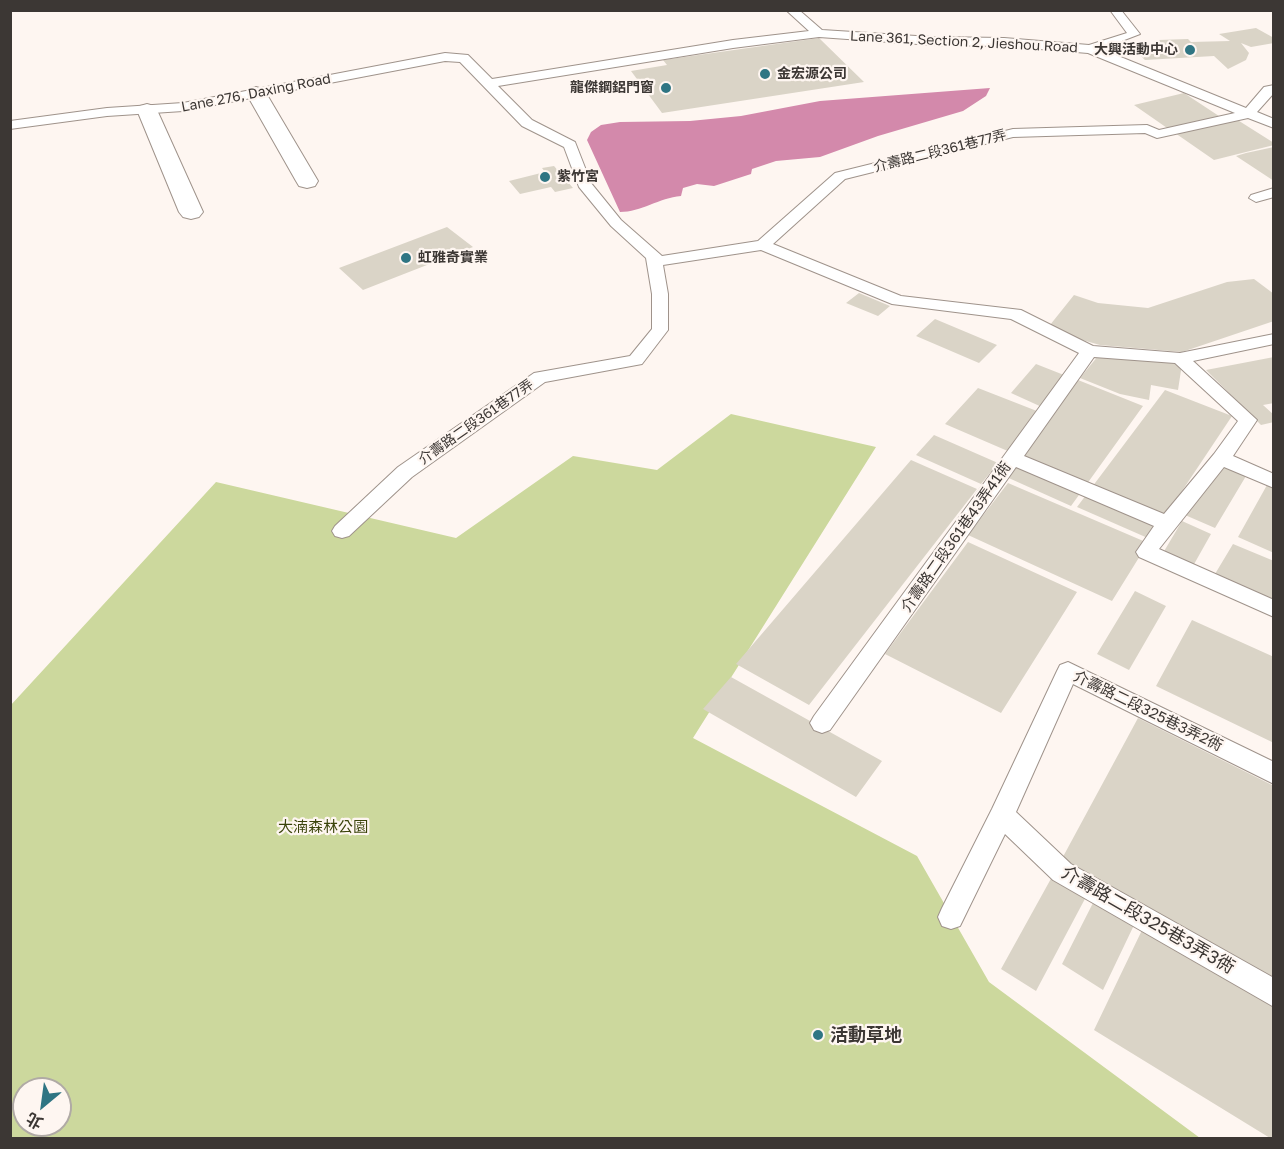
<!DOCTYPE html>
<meta charset="utf-8">
<style>
body{margin:0}
#map{position:relative;width:1284px;height:1149px;overflow:hidden;background:#fef6f1;font-family:"Golos Text","Noto Sans TC",sans-serif}
canvas{display:block}
.frame{position:absolute;inset:0;border:12px solid #3c3734;pointer-events:none}
.north{position:absolute;left:12px;top:1077px;width:60px;height:60px;box-sizing:border-box;background:#fef6f1;border:2px solid #b0aaa5;border-radius:50%;rotate:209deg;font-size:16px;font-weight:700;line-height:24px;text-align:center;color:#3c3734}
.north::after{content:'';display:block;margin:auto;width:21px;height:27px;background:#2f7583;clip-path:polygon(50% 0,100% 100%,50% 72%,0 100%)}
</style>
<div id="map">
<canvas width="1284" height="1149"></canvas>
<div class="frame"></div>
<div class="north">北</div>
</div>
<script>
const g = document.querySelector('canvas').getContext('2d');
g.lineJoin = 'round';
function fillPath(path, color) {
  g.fillStyle = color;
  g.fill(path, 'evenodd');
}
function strokePath(path, color, width, dash) {
  g.strokeStyle = color;
  g.lineWidth = width;
  g.lineCap = dash ? 'butt' : 'round';
  g.setLineDash(dash || []);
  g.stroke(path);
}
function label(font, color, halo, rows, align = 'center') {
  g.font = font + ' "Golos Text","Noto Sans TC",sans-serif';
  g.lineWidth = 4.5;
  g.setLineDash([]);
  g.textBaseline = 'middle';
  g.strokeStyle = halo;
  g.fillStyle = color;
  for (const [text, x, y, turn = 0] of rows) {
    g.save();
    g.translate(x, y);
    g.rotate((+turn || 0) * Math.PI / 180);
    g.textAlign = isNaN(turn) ? turn : align;
    if (halo) g.strokeText(text, 0, 0);
    g.fillText(text, 0, 0);
    g.restore();
  }
}
const green = new Path2D(`
 M 731,414 L 876,447 L 693,738 L 917,856 L 989,982 L 1200,1138 L 11,1138 L 10,706 L 216,482 L 456,538 L 573,456 L 657,470 ZM 24,1089 L 60,1089 L 60,1125 L 24,1125 Z`);
const water = new Path2D(`
 M 990,88 L 986,96 L 963,111 L 878,136 L 820,157 L 776,161 L 752,169 L 751,174 L 714,186 L 697,184 L 683,188 L 681,196 C 659,198 641,212 620,212 L 587,140 L 591,132 L 601,125 L 620,122 L 690,121 L 741,116 L 820,101 Z`);
const building = new Path2D(`
 M 1256,28 L 1274,38 L 1274,43 L 1251,47 L 1241,43 L 1249,53 L 1246,60 L 1228,69 L 1214,56 L 1145,60 L 1129,45 L 1161,43 L 1158,40 L 1188,39 L 1191,42 L 1230,41 L 1219,34 Z
 M 819,38 L 864,82 L 662,113 L 631,71 L 667,65 L 663,60 Z
 M 1184,93 L 1222,118 L 1170,130 L 1134,105 Z
 M 1236,119 L 1274,143 L 1274,145 L 1214,160 L 1175,133 Z
 M 1274,147 L 1274,181 L 1236,156 L 1246,153 Z
 M 554,166 L 573,188 L 555,192 L 551,187 L 520,194 L 509,181 L 545,172 L 542,168 Z
 M 447,227 L 473,247 L 363,290 L 339,268 Z
 M 1254,279 L 1274,294 L 1274,321 L 1182,352 L 1100,345 L 1068,336 L 1050,325 L 1074,295 L 1098,303 L 1148,308 L 1227,282 Z
 M 859,293 L 890,306 L 878,316 L 846,303 Z
 M 935,319 L 997,345 L 979,363 L 916,336 Z
 M 1098,356 L 1182,364 L 1178,390 L 1151,385 L 1149,400 L 1120,394 L 1080,378 Z
 M 1274,357 L 1274,403 L 1263,405 L 1274,415 L 1274,422 L 1261,425 L 1206,370 Z
 M 1036,364 L 1069,377 L 1044,408 L 1011,393 Z
 M 1078,380 L 1143,406 L 1071,506 L 1002,475 Z
 M 978,388 L 1042,413 L 1010,452 L 945,424 Z
 M 1165,390 L 1232,416 L 1150,539 L 1077,507 Z
 M 934,435 L 998,463 L 981,484 L 916,455 Z
 M 911,460 L 977,489 L 809,705 L 736,664 Z
 M 1217,464 L 1246,476 L 1215,528 L 1185,515 Z
 M 1008,483 L 1148,543 L 1112,601 L 968,535 Z
 M 1267,485 L 1274,488 L 1274,553 L 1238,537 Z
 M 1182,521 L 1211,534 L 1193,566 L 1163,553 Z
 M 968,542 L 1077,592 L 1001,713 L 885,654 Z
 M 1233,544 L 1274,561 L 1274,606 L 1212,579 Z
 M 1135,591 L 1166,606 L 1129,670 L 1097,654 Z
 M 1192,620 L 1274,657 L 1274,743 L 1156,686 Z
 M 731,677 L 882,761 L 856,797 L 703,709 Z
 M 1138,718 L 1274,786 L 1274,989 L 1058,866 Z
 M 1053,875 L 1087,895 L 1036,991 L 1001,969 Z
 M 1095,899 L 1135,923 L 1103,990 L 1062,964 Z
 M 1143,928 L 1274,1004 L 1274,1138 L 1270,1138 L 1094,1030 Z`);
const service = new Path2D(`
 M 786,10 L 799,10 L 822,30 L 932,37 L 1004,38 L 1089,45 L 1127,33 L 1110,10 L 1121,10 L 1140,34 L 1101,49 L 1246,108 L 1264,87 L 1274,85 L 1274,93 L 1257,112 L 1274,119 L 1274,128 L 1248,118 L 1157,138 L 1145,133 L 1013,137 L 845,179 L 773,244 L 901,296 L 1021,310 L 1093,346 L 1180,353 L 1274,334 L 1274,344 L 1193,361 L 1257,420 L 1233,456 L 1274,474 L 1274,488 L 1224,467 L 1159,549 L 1274,600 L 1274,617 L 1139,557 L 1136,552 L 1154,526 L 1016,467 L 830,730 L 822,733 L 814,730 L 810,723 L 814,716 L 1079,353 L 1011,319 L 892,304 L 761,250 L 663,265 L 668,294 L 668,330 L 642,364 L 545,382 L 412,477 L 349,536 L 342,538 L 335,536 L 332,531 L 335,526 L 398,467 L 534,373 L 630,356 L 652,329 L 652,294 L 646,258 L 611,226 L 579,187 L 564,147 L 522,126 L 460,62 L 445,61 L 183,111 L 107,116 L 10,129 L 10,121 L 107,108 L 183,103 L 445,53 L 468,55 L 492,79 L 733,40 L 809,31 ZM 819,37 L 932,45 L 1004,46 L 1088,53 L 1235,113 L 1159,130 L 1147,125 L 1013,129 L 835,173 L 758,241 L 662,256 L 621,220 L 591,183 L 575,142 L 532,120 L 498,86 L 733,48 ZM 1094,357 L 1175,363 L 1238,421 L 1214,454 L 1164,514 L 1024,456 Z
 M 1274,188 L 1274,197 L 1256,202 L 1249,198 L 1251,195 Z
 M 1068,662 L 1274,762 L 1274,784 L 1073,684 L 1016,812 L 1071,864 L 1274,978 L 1274,1007 L 1053,880 L 1005,834 L 960,926 L 951,929 L 942,926 L 938,917 L 942,908 L 992,809 L 1057,671 L 1060,665 Z`);
const minor = new Path2D(`
 M 256,87 L 263,89 L 266,93 L 318,181 L 315,186 L 307,188 L 299,186 L 296,181 L 246,93 L 249,89 Z
 M 147,104 L 154,106 L 157,110 L 203,212 L 199,217 L 191,219 L 183,217 L 179,212 L 137,110 L 140,106 Z`);
const markers = [
 [1190,50,6,"#2f7583"],
 [765,74,6,"#2f7583"],
 [666,88,6,"#2f7583"],
 [545,177,6,"#2f7583"],
 [406,258,6,"#2f7583"],
 [818,1035,6,"#2f7583"]
];
const farStreetnames = [
 ["Lane 361, Section 2, Jieshou Road",964,42,3],
 ["Lane 276, Daxing Road",256,93,-11],
 ["介壽路二段361巷77弄",940,151,-14],
 ["介壽路二段361巷77弄",476,422,-35]
];
const farPoinames = [
 ["大興活動中心",1178,50,"right"],
 ["金宏源公司",777,74],
 ["龍傑鋼鋁門窗",654,88,"right"],
 ["紫竹宮",557,177],
 ["虹雅奇實業",418,258]
];
const streetNames = [
 ["介壽路二段361巷43弄41衖",956,537,-55],
 ["介壽路二段325巷3弄2衖",1148,711,26]
];
const parkNames = [
 ["大湳森林公園",323,827]
];
const nearStreetnames = [
 ["介壽路二段325巷3弄3衖",1148,920,30]
];
const nearPoinames = [
 ["活動草地",830,1035]
];
fillPath(green, '#ccd89d');
fillPath(water, '#d389ab');
fillPath(building, '#dad4c7');
strokePath(service, '#9f938b', 2);
strokePath(minor, '#9f938b', 2);
fillPath(service, '#fff');
fillPath(minor, '#fff');
for (const [x, y, r, color] of markers) {
  const dot = new Path2D();
  dot.arc(x, y, r, 0, 2 * Math.PI);
  g.fillStyle = color;
  g.fill(dot);
  strokePath(dot, '#fef6f1', 2);
}
label('14px', '#3c3734', '#fef6f1', farStreetnames);
label('bold 14px', '#3c3734', '#fef6f1', farPoinames, 'left');
label('15px', '#3c3734', '#fef6f1', streetNames);
label('15px', '#3b440b', '#fef6f1', parkNames);
label('18px', '#3c3734', '#fef6f1', nearStreetnames);
label('bold 18px', '#3c3734', '#fef6f1', nearPoinames, 'left');
</script>
